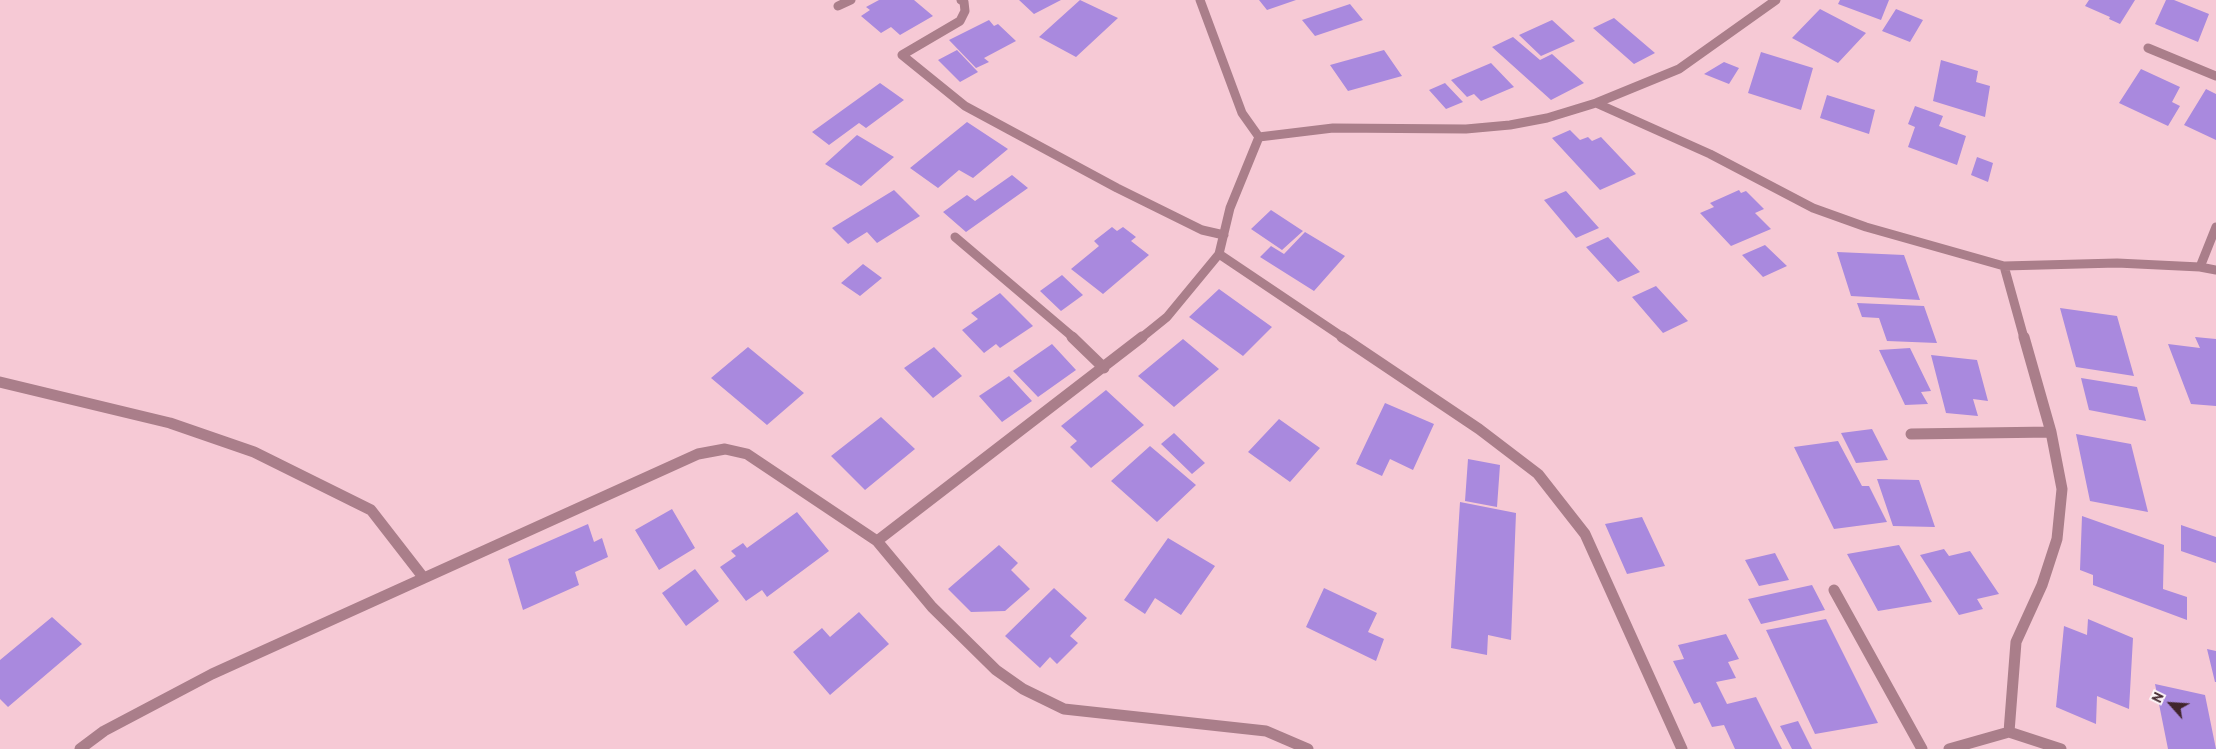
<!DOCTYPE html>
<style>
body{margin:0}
#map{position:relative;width:2216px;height:749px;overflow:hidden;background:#f6c9d5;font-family:"PT Sans",sans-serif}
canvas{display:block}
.north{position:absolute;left:2146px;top:679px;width:50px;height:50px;-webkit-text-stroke:4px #fdf5f7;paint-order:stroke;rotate:296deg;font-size:14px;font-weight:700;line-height:20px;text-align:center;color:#40242c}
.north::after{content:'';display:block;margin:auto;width:18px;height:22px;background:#40242c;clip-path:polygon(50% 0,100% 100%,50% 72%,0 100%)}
</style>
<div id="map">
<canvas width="2216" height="749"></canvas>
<div class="north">N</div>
</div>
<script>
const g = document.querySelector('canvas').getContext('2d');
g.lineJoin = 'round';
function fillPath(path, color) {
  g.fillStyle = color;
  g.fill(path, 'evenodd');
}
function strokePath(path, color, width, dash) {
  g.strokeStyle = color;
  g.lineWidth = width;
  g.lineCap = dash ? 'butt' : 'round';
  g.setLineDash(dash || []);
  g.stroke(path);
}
const building = new Path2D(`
 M 879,0 L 914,0 L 933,16 L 900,35 L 891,27 L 881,33 L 861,16 L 870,10 L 866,7 Z
 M 1019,0 L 1061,0 L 1034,14 Z
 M 1080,0 L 1118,18 L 1076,57 L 1039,37 Z
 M 1259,0 L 1296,0 L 1267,10 Z
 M 1840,0 L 1889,0 L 1881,20 L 1838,4 Z
 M 2089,0 L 2135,0 L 2120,24 L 2109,19 L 2110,17 L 2085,6 Z
 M 2166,0 L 2174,0 L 2209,14 L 2198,42 L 2155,24 Z
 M 1350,4 L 1363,20 L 1315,36 L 1302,20 Z
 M 1820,9 L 1866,33 L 1838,63 L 1792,38 Z
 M 1896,9 L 1923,20 L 1910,42 L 1882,31 Z
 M 1614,18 L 1655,53 L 1634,64 L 1593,28 Z
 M 989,20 L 994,26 L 998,24 L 1016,41 L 984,58 L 989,62 L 976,68 L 949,40 Z
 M 1552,20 L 1575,41 L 1541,56 L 1519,35 Z
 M 1513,37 L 1540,60 L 1552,54 L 1584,83 L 1551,100 L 1492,47 Z
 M 957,50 L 978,72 L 960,82 L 938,60 Z
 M 1384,50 L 1402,76 L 1348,91 L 1330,65 Z
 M 1761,52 L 1813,68 L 1801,110 L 1748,93 Z
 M 1941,60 L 1978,71 L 1976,82 L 1990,86 L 1985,117 L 1933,101 Z
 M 1724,62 L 1739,68 L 1729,84 L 1704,74 Z
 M 1491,63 L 1514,87 L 1481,101 L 1474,94 L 1467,97 L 1451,80 Z
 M 2141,69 L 2180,87 L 2172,102 L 2180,106 L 2168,126 L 2119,103 Z
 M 880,83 L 904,100 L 866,128 L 859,123 L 829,145 L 812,132 Z
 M 1445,83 L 1463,102 L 1446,109 L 1429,90 Z
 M 2206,89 L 2216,94 L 2216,140 L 2184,125 Z
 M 1827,95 L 1875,110 L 1869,134 L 1820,118 Z
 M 1915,106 L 1943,116 L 1939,126 L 1966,136 L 1957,165 L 1908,147 L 1915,127 L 1908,124 Z
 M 967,122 L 1008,149 L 973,178 L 959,170 L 938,188 L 910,168 Z
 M 1570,130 L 1580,140 L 1588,137 L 1592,141 L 1601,137 L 1636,174 L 1600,190 L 1552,138 Z
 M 857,135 L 894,157 L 861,186 L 825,164 Z
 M 1977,157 L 1993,163 L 1988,182 L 1971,175 Z
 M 1012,175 L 1028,188 L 966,232 L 943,212 L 967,195 L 975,201 Z
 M 894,190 L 920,216 L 877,243 L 867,232 L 848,244 L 832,228 Z
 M 1739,190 L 1741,193 L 1746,191 L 1764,209 L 1755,213 L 1771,229 L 1731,246 L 1700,213 L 1714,207 L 1710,203 Z
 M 1566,191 L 1599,228 L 1576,238 L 1544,200 Z
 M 1271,210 L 1303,231 L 1282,250 L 1251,229 Z
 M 1112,227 L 1117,231 L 1123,227 L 1136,237 L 1131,241 L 1149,255 L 1103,294 L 1071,269 L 1099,246 L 1094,241 Z
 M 1305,232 L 1345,256 L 1314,291 L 1260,257 L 1271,246 L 1284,254 Z
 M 1608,237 L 1640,272 L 1618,282 L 1586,247 Z
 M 1765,245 L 1787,266 L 1763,277 L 1742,255 Z
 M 1837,252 L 1904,255 L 1920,300 L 1851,296 Z
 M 863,264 L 882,278 L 860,296 L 841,283 Z
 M 1062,275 L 1083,295 L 1061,311 L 1040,291 Z
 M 1656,286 L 1688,321 L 1663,333 L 1632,297 Z
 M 1219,289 L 1272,327 L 1243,356 L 1189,317 Z
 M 1000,293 L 1033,326 L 1000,348 L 996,344 L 984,353 L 962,330 L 978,319 L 971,313 Z
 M 1857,303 L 1924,306 L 1937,343 L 1887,341 L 1879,318 L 1862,317 Z
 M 2060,308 L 2117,316 L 2134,376 L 2076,367 Z
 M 2195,337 L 2216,339 L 2216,406 L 2191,404 L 2168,344 L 2200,348 Z
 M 1183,339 L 1219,369 L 1174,407 L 1138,376 Z
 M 1052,344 L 1076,370 L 1038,397 L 1013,371 Z
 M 748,347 L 804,393 L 767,425 L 711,378 Z
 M 934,347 L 962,376 L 933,398 L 904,368 Z
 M 1910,348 L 1931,391 L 1921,392 L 1928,404 L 1905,405 L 1879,350 Z
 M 1931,355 L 1977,360 L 1988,401 L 1973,399 L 1978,416 L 1946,413 Z
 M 1009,376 L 1032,401 L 1002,422 L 979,396 Z
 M 2081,378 L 2137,387 L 2146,421 L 2089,410 Z
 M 1106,390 L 1144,425 L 1091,468 L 1070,447 L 1077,441 L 1061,426 Z
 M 1385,403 L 1434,424 L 1413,470 L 1390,459 L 1382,476 L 1356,464 Z
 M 881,417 L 915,449 L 865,490 L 831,456 Z
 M 1279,419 L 1320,448 L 1290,482 L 1248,452 Z
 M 1872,429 L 1888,460 L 1856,463 L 1841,433 Z
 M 1174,433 L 1205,463 L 1192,474 L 1161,444 Z
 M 2076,434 L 2131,444 L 2148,512 L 2090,501 Z
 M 1838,441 L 1862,486 L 1869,486 L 1887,522 L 1834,529 L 1794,447 Z
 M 1150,446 L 1196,485 L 1157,522 L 1111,481 Z
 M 1468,459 L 1500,465 L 1497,507 L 1465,501 Z
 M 1877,479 L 1919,480 L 1935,527 L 1893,526 Z
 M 1460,502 L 1516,513 L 1511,640 L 1488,635 L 1487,655 L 1451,648 Z
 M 672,509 L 695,548 L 659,570 L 635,530 Z
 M 797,512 L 829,551 L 767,597 L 762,590 L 746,601 L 720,567 L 736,556 L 731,551 L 743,543 L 747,548 Z
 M 2082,516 L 2164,545 L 2163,589 L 2187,597 L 2187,620 L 2093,585 L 2093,575 L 2080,570 Z
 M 1642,517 L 1665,566 L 1627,574 L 1605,524 Z
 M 588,524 L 594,542 L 602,538 L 608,557 L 575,572 L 579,585 L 523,610 L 508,559 Z
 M 2181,525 L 2216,537 L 2216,563 L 2181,551 Z
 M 1168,538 L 1215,566 L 1181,615 L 1155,598 L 1145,614 L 1124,600 Z
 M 999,545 L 1018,563 L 1011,570 L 1030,589 L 1005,611 L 971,612 L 948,589 Z
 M 1899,545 L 1932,602 L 1878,611 L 1847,554 Z
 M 1944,549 L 1949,556 L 1970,551 L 1999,594 L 1977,599 L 1983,609 L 1959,615 L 1920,555 Z
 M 1775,553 L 1789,580 L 1759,586 L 1745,560 Z
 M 695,569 L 719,601 L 686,626 L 662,593 Z
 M 1812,585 L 1825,610 L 1761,624 L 1748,599 Z
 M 1054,588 L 1087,618 L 1070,636 L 1078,643 L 1057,664 L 1050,657 L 1040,668 L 1005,636 Z
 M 1324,588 L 1377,613 L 1368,632 L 1384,639 L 1376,661 L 1306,627 Z
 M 859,612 L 889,644 L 830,695 L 793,652 L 822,628 L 830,637 Z
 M 52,617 L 82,644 L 8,707 L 0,699 L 0,660 Z
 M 1826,619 L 1878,723 L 1815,734 L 1766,630 Z
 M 2088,619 L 2133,638 L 2129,709 L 2097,696 L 2096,724 L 2056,707 L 2064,626 L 2087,635 Z
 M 1726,634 L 1739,659 L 1728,662 L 1736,678 L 1716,682 L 1727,704 L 1756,697 L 1782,749 L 1735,749 L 1724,725 L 1712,727 L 1700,702 L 1694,704 L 1673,661 L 1684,659 L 1678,645 Z
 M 2207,649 L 2216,651 L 2216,682 L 2215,682 Z
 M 2155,684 L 2205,695 L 2216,749 L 2168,749 Z
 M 1798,721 L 1812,749 L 1792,749 L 1780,726 Z`);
const streetFar1 = new Path2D(`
 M 961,0 L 964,2 L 965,11 L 960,21 L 902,55 L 965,106 L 1117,188 L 1202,230 L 1224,235
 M 1200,0 L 1242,113 L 1259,137
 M 838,6 L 851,0
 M 2148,48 L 2216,76
 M 1596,103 L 1710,154 L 1813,208 L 1866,227 L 2004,266 L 2117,263 L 2200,267 L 2216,270
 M 1259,137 L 1333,128 L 1466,129 L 1510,125 L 1547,118 L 1596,103 L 1679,69 L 1776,0
 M 955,237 L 1074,338
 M 1219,254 L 1344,338
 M 2004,266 L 2024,338
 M 2200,267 L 2216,227
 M 1141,338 L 1167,317 L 1219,254 L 1230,208 L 1259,137`);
const street = new Path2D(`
 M 1072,337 L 1104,368
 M 1342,337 L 1479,429 L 1538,474 L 1585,534 L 1682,749
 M 0,382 L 170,423 L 254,452 L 371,510 L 423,577
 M 1911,434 L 2051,432
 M 877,541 L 1142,337
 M 1834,590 L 1922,749
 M 2009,732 L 2016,642 L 2042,585 L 2057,539 L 2062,489 L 2051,432 L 2024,337
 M 80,749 L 104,731 L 212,674 L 698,454 L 725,449 L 747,454 L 877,541 L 932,607 L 996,670 L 1023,689 L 1064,709 L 1266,731 L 1308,749
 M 1949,749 L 2009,732 L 2061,749`);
fillPath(building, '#a989de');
strokePath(streetFar1, '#aa7e8a', 9);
strokePath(street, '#aa7e8a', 11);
</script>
